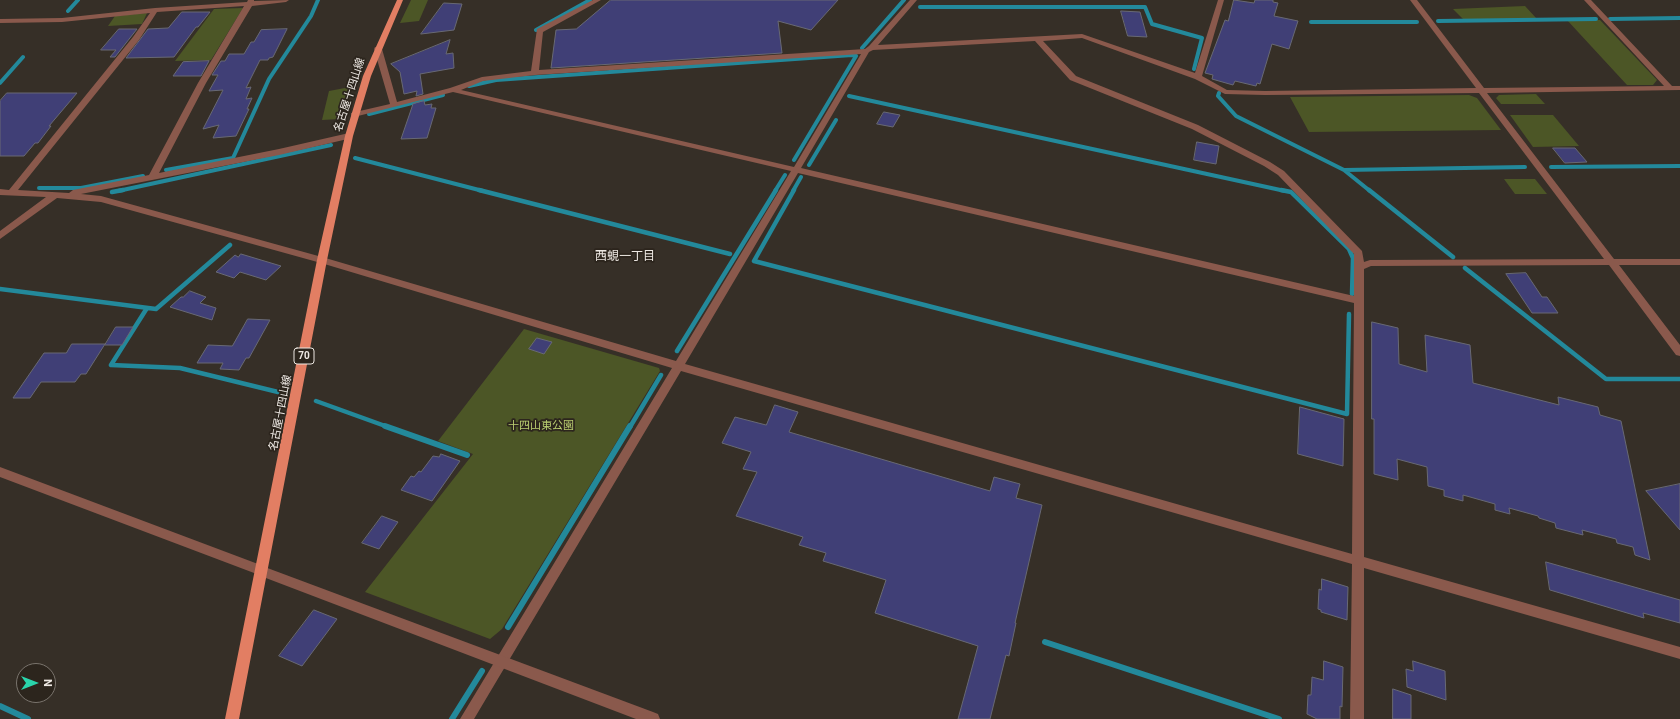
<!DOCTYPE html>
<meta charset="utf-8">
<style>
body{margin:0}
#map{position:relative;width:1680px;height:719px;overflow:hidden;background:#362f27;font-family:Roboto,sans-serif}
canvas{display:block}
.north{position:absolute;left:16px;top:663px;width:40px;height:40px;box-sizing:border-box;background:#2c251d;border:1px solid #79736c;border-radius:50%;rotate:90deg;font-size:11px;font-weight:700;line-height:16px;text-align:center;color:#ede8e3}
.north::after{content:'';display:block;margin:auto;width:14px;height:18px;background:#2ad5ac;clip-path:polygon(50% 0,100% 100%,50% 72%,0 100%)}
</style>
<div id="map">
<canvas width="1680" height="719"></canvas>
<div class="north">N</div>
</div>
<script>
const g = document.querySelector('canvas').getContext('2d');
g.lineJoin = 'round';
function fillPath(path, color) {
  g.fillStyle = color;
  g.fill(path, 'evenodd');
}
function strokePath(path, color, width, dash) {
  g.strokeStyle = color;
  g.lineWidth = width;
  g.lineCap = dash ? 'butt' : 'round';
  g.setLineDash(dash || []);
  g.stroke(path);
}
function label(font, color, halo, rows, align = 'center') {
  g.font = font + ' Roboto,"Noto Sans JP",sans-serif';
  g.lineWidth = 3.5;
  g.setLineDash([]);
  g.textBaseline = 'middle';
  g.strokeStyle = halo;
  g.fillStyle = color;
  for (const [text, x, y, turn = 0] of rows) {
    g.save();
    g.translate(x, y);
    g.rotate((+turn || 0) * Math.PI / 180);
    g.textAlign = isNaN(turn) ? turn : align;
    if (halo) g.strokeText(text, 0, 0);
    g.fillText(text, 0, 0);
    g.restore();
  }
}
const green = new Path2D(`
 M 411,0 L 428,0 L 419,21 L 400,23 Z
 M 1525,6 L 1537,19 L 1464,20 L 1453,9 Z
 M 243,8 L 211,60 L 175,61 L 214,9 Z
 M 147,13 L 142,24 L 108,26 L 115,16 Z
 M 1567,20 L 1600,20 L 1657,80 L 1653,85 L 1627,85 Z
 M 350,87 L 340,119 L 322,120 L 329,91 Z
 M 1536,94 L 1545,104 L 1501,104 L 1496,98 L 1499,95 Z
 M 1469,95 L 1477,98 L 1501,130 L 1309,132 L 1290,97 Z
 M 1510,115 L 1553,115 L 1579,146 L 1533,147 Z
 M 1504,179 L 1535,179 L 1547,194 L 1515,194 Z
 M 524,329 L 659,368 L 660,371 L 502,629 L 490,639 L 365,592 L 473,454 L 438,441 Z`);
const streamFar2 = new Path2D(`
 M 920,7 L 1145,7 L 1152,24 L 1202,38 L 1194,69
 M 68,11 L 78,0
 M 1610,19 L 1680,18
 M 1438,21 L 1596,19
 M 1311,22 L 1417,22
 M 536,30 L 590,0
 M 862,48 L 904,0
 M 0,83 L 23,57
 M 469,86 L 496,80 L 852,55 L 856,56 L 794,160
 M 1219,93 L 1218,96 L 1236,116 L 1344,170 L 1370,191
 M 849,96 L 1285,191
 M 369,114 L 443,95
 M 355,158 L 483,191
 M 809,165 L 836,120
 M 1551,167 L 1680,166
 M 166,170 L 233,158 L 269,79 L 311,16 L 318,0
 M 1344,170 L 1525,167
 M 39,188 L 81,188 L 143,176
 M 118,191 L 331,145
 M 775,191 L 785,175
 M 793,191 L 801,177`);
const streamFar1 = new Path2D(`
 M 479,190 L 730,254
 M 794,190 L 754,261 L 1347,414 L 1349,314
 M 1281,190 L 1291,192 L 1349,249 L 1353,258 L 1352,294
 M 1369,190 L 1453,257
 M 112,192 L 123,190
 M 1465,268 L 1606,379 L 1680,379
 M 0,289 L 156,309 L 230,245
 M 147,308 L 111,365 L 180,368 L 278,392
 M 677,351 L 776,190
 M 316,401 L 388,427
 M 630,427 L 661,375`);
const stream = new Path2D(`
 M 385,426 L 467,455
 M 508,627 L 630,426
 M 1045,642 L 1279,719
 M 0,706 L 28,719
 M 452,719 L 482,671`);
const building = new Path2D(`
 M 611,0 L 838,0 L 811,30 L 778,21 L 782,53 L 551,68 L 556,30 L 576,29 Z
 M 1234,0 L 1254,3 L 1255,0 L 1273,0 L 1273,2 L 1278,3 L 1274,16 L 1298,21 L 1289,49 L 1272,44 L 1260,84 L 1257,83 L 1256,86 L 1235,81 L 1233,85 L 1212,79 L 1213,75 L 1205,73 L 1225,20 L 1228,21 Z
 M 444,3 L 462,4 L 454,30 L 421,34 Z
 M 1121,11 L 1140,12 L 1147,37 L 1128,36 Z
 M 182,12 L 210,12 L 198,27 L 196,27 L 174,57 L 126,58 L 148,29 L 168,28 Z
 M 119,29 L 137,29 L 115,57 L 110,57 L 116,50 L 101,50 Z
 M 287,29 L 273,57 L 269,58 L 268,60 L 260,60 L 246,88 L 251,87 L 246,99 L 252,98 L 247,109 L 249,109 L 236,136 L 213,138 L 219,125 L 203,129 L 223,90 L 209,91 L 218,75 L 212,75 L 221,61 L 225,61 L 229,54 L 244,54 L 251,42 L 254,42 L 261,30 Z
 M 450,40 L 446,54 L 453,53 L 454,68 L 420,74 L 423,94 L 416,96 L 417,91 L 404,94 L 400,72 L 391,64 Z
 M 209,61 L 201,76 L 173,76 L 183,62 Z
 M 7,93 L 77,93 L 49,126 L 51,126 L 38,143 L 35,143 L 24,156 L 0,156 L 0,101 Z
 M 424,101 L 425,105 L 432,104 L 431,108 L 436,108 L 427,138 L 401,139 L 413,104 Z
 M 884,112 L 900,115 L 893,127 L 877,124 Z
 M 1197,142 L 1219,146 L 1216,164 L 1194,160 Z
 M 1553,148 L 1575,148 L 1587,162 L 1565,163 Z
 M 241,254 L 281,266 L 266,280 L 240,272 L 234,278 L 216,272 L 235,255 L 238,257 Z
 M 1526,273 L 1542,297 L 1547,297 L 1558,313 L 1532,313 L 1506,274 Z
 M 190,291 L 206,297 L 200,303 L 216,308 L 212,320 L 170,307 L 181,297 L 183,297 Z
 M 248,319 L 270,320 L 249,358 L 246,358 L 239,370 L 220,369 L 223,363 L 197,363 L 208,345 L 232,346 Z
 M 1372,322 L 1398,328 L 1399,364 L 1427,372 L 1425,335 L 1470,345 L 1473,383 L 1559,405 L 1558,397 L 1598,407 L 1600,415 L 1621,421 L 1650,560 L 1635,555 L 1633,547 L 1617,543 L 1616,539 L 1582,530 L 1583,535 L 1556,528 L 1555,523 L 1539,518 L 1538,516 L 1509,508 L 1510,514 L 1495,510 L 1495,504 L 1463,495 L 1463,501 L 1444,496 L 1444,490 L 1428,486 L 1427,467 L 1397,459 L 1398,480 L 1374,474 L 1374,419 L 1372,419 Z
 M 116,327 L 133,327 L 122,345 L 105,345 Z
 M 537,338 L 552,342 L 544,354 L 529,349 Z
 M 72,344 L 105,344 L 86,374 L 81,374 L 75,382 L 41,382 L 30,398 L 13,398 L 44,353 L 66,353 Z
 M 775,405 L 798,412 L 789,432 L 990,491 L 994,477 L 1020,484 L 1016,498 L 1042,505 L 1015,623 L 1016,623 L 1009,656 L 1006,655 L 990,719 L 958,719 L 978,646 L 875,613 L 886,580 L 823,561 L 826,553 L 799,545 L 803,537 L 736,516 L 757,472 L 743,469 L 751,452 L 722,443 L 735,417 L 766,425 Z
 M 1300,407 L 1344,419 L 1343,466 L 1298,454 Z
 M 441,454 L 460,461 L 432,501 L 401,490 L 411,476 L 414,477 L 419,471 L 421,472 L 433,456 L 439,457 Z
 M 1680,484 L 1680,530 L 1646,491 Z
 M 382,516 L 398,522 L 379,549 L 362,543 Z
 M 1546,562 L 1680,600 L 1680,623 L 1643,613 L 1644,618 L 1550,590 Z
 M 1322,579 L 1348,587 L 1347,620 L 1321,612 L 1321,610 L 1318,609 L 1319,589 L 1321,590 Z
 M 314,610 L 337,619 L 302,666 L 279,656 Z
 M 1324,661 L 1343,667 L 1342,707 L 1340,706 L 1340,719 L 1317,719 L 1307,714 L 1308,695 L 1311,695 L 1312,677 L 1323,680 Z
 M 1413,661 L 1445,671 L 1446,700 L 1407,687 L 1406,669 L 1413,671 Z
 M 1393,689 L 1411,695 L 1411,719 L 1393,719 Z`);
const minor = new Path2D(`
 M 248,0 L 254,0 L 254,1 L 289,0 L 286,2 L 252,6 L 206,83 L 159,173 L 279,149 L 349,133 L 352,134 L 352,138 L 279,155 L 81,194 L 101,196 L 322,257 L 676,361 L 791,171 L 453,92 L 354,117 L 351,117 L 351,113 L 390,104 L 374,49 L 375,47 L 381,47 L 382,49 L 397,102 L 450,88 L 482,77 L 531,71 L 537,29 L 593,0 L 601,0 L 543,32 L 539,70 L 865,49 L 869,46 L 910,0 L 917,0 L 878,45 L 1082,34 L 1195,73 L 1218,0 L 1224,0 L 1202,76 L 1227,90 L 1265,91 L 1476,88 L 1410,0 L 1417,0 L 1484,88 L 1664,86 L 1584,0 L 1591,0 L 1672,86 L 1680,86 L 1680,90 L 1487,93 L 1614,259 L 1680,259 L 1680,265 L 1619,265 L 1680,345 L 1680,356 L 1676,355 L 1609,265 L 1371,266 L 1364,269 L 1364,557 L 1680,647 L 1680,659 L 1364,568 L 1364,719 L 1350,719 L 1352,564 L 681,371 L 474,719 L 460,719 L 672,368 L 321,263 L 101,202 L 57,198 L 0,239 L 0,231 L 46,197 L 0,195 L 0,189 L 9,190 L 133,37 L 150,13 L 62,22 L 0,23 L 0,19 L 62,18 L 155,8 L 247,2 ZM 244,6 L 198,83 L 149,175 L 73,190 L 69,193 L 18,190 L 139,40 L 157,12 ZM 1082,38 L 1195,79 L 1225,94 L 1265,95 L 1479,93 L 1604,259 L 1370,260 L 1364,262 L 1362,251 L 1284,171 L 1270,162 L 1198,125 L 1076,76 L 1043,41 ZM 1035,41 L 1070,80 L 1192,129 L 1264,166 L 1278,175 L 1354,254 L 1354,296 L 801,168 L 869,52 L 873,50 ZM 861,54 L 794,167 L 461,90 L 483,81 L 535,75 ZM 798,173 L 1354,303 L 1352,554 L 685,364 Z
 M 0,467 L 266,567 L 268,571 L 266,575 L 262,576 L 0,477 Z`);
const tertiary = new Path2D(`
 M 262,566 L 653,712 L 658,714 L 660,719 L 636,719 L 258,575 L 256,571 L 258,567 Z`);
const primary = new Path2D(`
 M 397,0 L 403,0 L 371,76 L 353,136 L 327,260 L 239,719 L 225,719 L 317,260 L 345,136 L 363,76 Z`);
const shields = [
 [304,356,20]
];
const shieldNames = [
 ["70",304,356]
];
const streetNames = [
 ["名古屋十四山線",350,95,-72],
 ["名古屋十四山線",281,413,-79]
];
const parkNames = [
 ["十四山東公園",541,426]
];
const neighbourhoodNames = [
 ["西蜆一丁目",625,257]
];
fillPath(green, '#4c5626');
strokePath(streamFar2, '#23899b', 4);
strokePath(streamFar1, '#23899b', 4.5);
strokePath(stream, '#23899b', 6);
fillPath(building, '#403f76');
strokePath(building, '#686974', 1);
fillPath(minor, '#8a594c');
fillPath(tertiary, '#8a594c');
fillPath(primary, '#e27e63');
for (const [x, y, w] of shields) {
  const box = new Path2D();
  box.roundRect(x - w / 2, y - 8, w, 16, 3);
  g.fillStyle = '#2c251d';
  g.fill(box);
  strokePath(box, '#ede8e3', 1);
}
label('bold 10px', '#ede8e3', null, shieldNames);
label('11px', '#ede8e3', '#2c251d', streetNames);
label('11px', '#bace70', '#2c251d', parkNames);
label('12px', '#ede8e3', '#2c251d', neighbourhoodNames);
</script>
